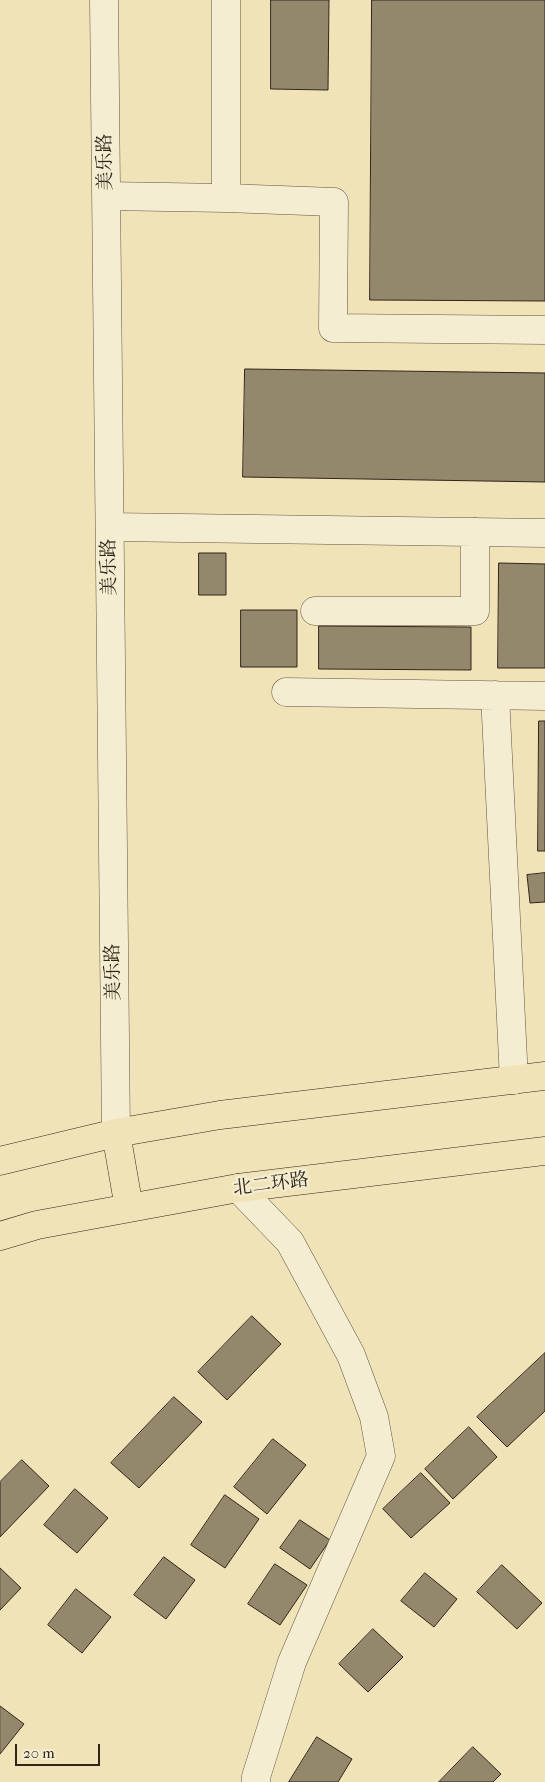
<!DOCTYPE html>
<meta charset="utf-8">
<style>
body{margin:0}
#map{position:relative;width:545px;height:1782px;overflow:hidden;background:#f0e3b8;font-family:"IM FELL French Canon",serif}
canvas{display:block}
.scale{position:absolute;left:15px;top:1744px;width:85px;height:22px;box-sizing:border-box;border:2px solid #31251a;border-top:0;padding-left:6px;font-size:15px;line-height:18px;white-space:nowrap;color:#31251a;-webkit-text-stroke:4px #f5edd1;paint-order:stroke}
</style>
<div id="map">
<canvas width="545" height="1782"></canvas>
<div class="scale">20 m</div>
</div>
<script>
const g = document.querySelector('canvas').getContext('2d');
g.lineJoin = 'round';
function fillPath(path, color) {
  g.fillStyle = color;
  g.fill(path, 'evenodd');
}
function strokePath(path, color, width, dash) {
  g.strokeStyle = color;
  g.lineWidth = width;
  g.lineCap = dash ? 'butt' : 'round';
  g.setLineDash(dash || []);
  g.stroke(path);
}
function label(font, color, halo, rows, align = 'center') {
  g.font = font + ' "IM FELL French Canon","Noto Serif SC",serif';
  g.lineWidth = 4.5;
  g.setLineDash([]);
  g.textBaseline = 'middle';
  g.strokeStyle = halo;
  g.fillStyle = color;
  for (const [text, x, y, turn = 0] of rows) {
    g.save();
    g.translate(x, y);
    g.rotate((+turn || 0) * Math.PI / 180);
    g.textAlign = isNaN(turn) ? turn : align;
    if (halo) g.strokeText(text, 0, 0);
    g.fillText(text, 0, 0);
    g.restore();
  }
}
const building = new Path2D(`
 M 271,0 L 329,0 L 328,90 L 271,89 Z
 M 372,0 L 545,0 L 545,301 L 370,300 Z
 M 245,369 L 545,373 L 545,482 L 243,477 Z
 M 199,553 L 226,553 L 226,595 L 199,595 Z
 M 499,563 L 545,564 L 545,668 L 498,668 Z
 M 241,610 L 297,610 L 297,667 L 241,667 Z
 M 319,626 L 471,627 L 471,670 L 319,669 Z
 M 539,721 L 545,721 L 545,851 L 538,851 Z
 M 545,873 L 545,902 L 530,903 L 527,875 Z
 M 252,1316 L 281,1344 L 227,1400 L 198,1372 Z
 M 545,1353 L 545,1411 L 507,1447 L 477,1417 Z
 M 174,1397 L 202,1422 L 139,1488 L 111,1463 Z
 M 469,1427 L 497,1457 L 453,1499 L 425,1469 Z
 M 273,1439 L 306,1465 L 267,1514 L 234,1487 Z
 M 22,1460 L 49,1486 L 0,1537 L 0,1482 Z
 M 421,1473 L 450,1503 L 411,1538 L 383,1509 Z
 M 75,1489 L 108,1518 L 77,1553 L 44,1525 Z
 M 225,1495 L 259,1519 L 225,1568 L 191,1545 Z
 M 300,1520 L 330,1540 L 310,1569 L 280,1548 Z
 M 164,1557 L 195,1580 L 166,1619 L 134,1595 Z
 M 275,1564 L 307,1585 L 280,1625 L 248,1604 Z
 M 502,1565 L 542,1603 L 517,1629 L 477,1592 Z
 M 0,1568 L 21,1588 L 0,1610 Z
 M 425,1573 L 457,1599 L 434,1627 L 401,1601 Z
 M 76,1589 L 111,1617 L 82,1653 L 48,1625 Z
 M 373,1629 L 403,1657 L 368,1692 L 339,1664 Z
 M 0,1706 L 24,1724 L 0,1754 Z
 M 317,1737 L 352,1759 L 338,1782 L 289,1782 Z
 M 473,1747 L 501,1774 L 493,1782 L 439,1782 Z`);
const minor = new Path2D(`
 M 104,0 L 116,1133
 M 106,196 L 226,198 L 226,0
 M 226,198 L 334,202 L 333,328 L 545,330
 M 110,527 L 545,533
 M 315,611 L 475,611 L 475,532
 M 286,692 L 545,696
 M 495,695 L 514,1080
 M 238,1188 L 290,1242 L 351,1355 L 374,1417 L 381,1456 L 292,1662 L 256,1777 L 256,1782`);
const major = new Path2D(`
 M 116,1133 L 129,1208
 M 0,1161 L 116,1133 L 220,1115 L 545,1076
 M 0,1236 L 37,1225 L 238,1188 L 545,1151`);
const streetNames = [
 ["美乐路",106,162,-91],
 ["美乐路",110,567,-91],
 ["美乐路",114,972,-91],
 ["北二环路",271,1185,-7]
];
fillPath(building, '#94886c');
strokePath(building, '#31251a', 1);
strokePath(minor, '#615442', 29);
strokePath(major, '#31251a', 29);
strokePath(minor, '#f5edd1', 28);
strokePath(major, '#f0e3b8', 28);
label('19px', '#31251a', '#f5edd1', streetNames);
</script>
